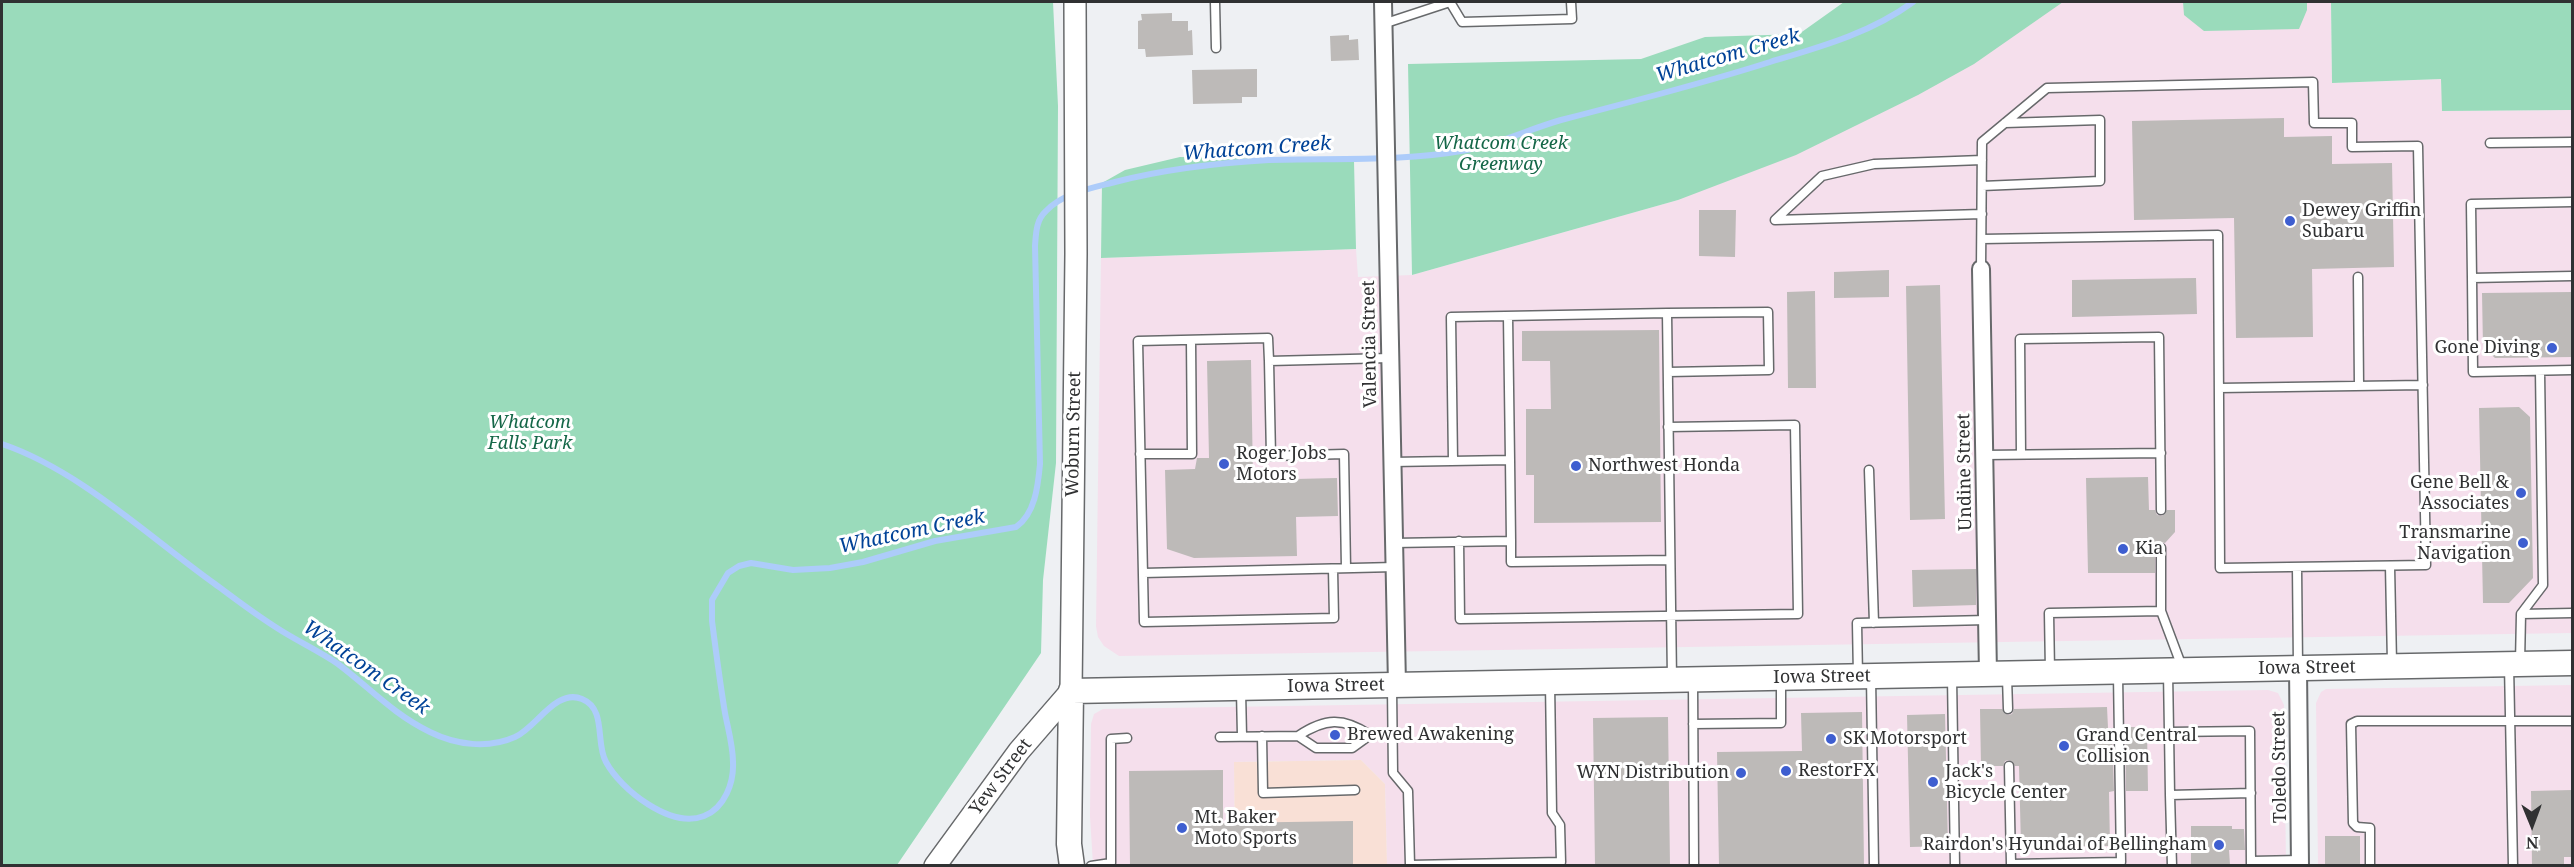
<!DOCTYPE html>
<style>
body{margin:0}
#map{position:relative;width:2574px;height:867px;overflow:hidden;background:#eef0f3;font-family:"Noto Serif",serif}
canvas{display:block}
.frame{position:absolute;inset:0;border:3px solid #303132;pointer-events:none}
.north{position:absolute;left:2502px;top:795px;width:60px;height:60px;-webkit-text-stroke:4px #fff;paint-order:stroke;rotate:179deg;font-size:16px;font-weight:700;line-height:24px;text-align:center;color:#303132}
.north::after{content:'';display:block;margin:auto;width:21px;height:27px;background:#303132;clip-path:polygon(50% 0,100% 100%,50% 72%,0 100%)}
</style>
<div id="map">
<canvas width="2574" height="867"></canvas>
<div class="frame"></div>
<div class="north">N</div>
</div>
<script>
const g = document.querySelector('canvas').getContext('2d');
g.lineJoin = 'round';
function fillPath(path, color) {
  g.fillStyle = color;
  g.fill(path, 'evenodd');
}
function strokePath(path, color, width, dash) {
  g.strokeStyle = color;
  g.lineWidth = width;
  g.lineCap = dash ? 'butt' : 'round';
  g.setLineDash(dash || []);
  g.stroke(path);
}
function label(font, color, halo, rows, align = 'center') {
  g.font = font + ' "Noto Serif",serif';
  g.lineWidth = 6;
  g.setLineDash([]);
  g.textBaseline = 'middle';
  g.strokeStyle = halo;
  g.fillStyle = color;
  for (const [text, x, y, turn = 0] of rows) {
    g.save();
    g.translate(x, y);
    g.rotate((+turn || 0) * Math.PI / 180);
    g.textAlign = isNaN(turn) ? turn : align;
    if (halo) g.strokeText(text, 0, 0);
    g.fillText(text, 0, 0);
    g.restore();
  }
}
const commercial = new Path2D(`
 M 1989,2 L 2331,2 L 2332,83 L 2441,79 L 2443,111 L 2572,110 L 2572,633 L 1119,656 L 1104,646 L 1098,637 L 1096,626 L 1101,258 L 1356,249 L 1358,277 L 1412,275 L 1678,200 Z
 M 2572,685 L 2572,865 L 2318,865 L 2316,703 L 2321,692 L 2326,689 Z
 M 2268,690 L 2278,693 L 2284,705 L 2286,865 L 1387,865 L 1385,784 L 1361,760 L 1234,762 L 1235,865 L 1093,865 L 1090,816 L 1091,724 L 1094,714 L 1103,709 Z`);
const industrial = new Path2D(`
 M 1361,760 L 1385,784 L 1387,865 L 1235,865 L 1234,762 Z`);
const green = new Path2D(`
 M 2,2 L 1053,2 L 1058,106 L 1056,463 L 1043,580 L 1041,653 L 897,865 L 2,865 Z
 M 1844,2 L 2063,2 L 1974,64 L 1918,95 L 1796,155 L 1678,200 L 1412,275 L 1408,64 L 1641,59 L 1705,37 L 1799,34 Z
 M 2183,2 L 2307,2 L 2307,10 L 2299,29 L 2204,31 L 2184,15 Z
 M 2331,2 L 2572,2 L 2572,110 L 2442,111 L 2441,79 L 2332,83 Z
 M 1180,157 L 1354,161 L 1356,249 L 1101,258 L 1102,183 L 1125,170 Z`);
const stream = new Path2D(`
 M 2,444 C 79,470 148,536 215,584 C 235,599 256,615 277,628 C 297,641 319,651 338,664 C 370,688 393,714 430,732 C 456,745 488,749 515,737 C 536,728 556,688 582,699 C 607,709 595,743 606,762 C 621,790 671,829 704,816 C 725,808 734,782 733,762 C 733,746 728,729 725,713 C 720,683 716,652 712,621 L 712,600 L 728,573 L 739,566 L 751,563 L 793,570 L 830,568 L 863,562 L 935,541 L 1016,527 C 1035,514 1038,486 1040,464 L 1035,246 C 1036,233 1036,220 1046,211 C 1063,193 1092,188 1115,182 C 1165,169 1217,163 1269,160 C 1334,158 1402,162 1467,150 C 1499,144 1529,129 1561,120 C 1631,102 1701,84 1770,62 C 1820,47 1871,33 1913,2`);
const building = new Path2D(`
 M 1172,13 L 1172,21 L 1188,21 L 1188,31 L 1192,30 L 1193,55 L 1146,57 L 1145,49 L 1138,49 L 1138,21 L 1142,20 L 1141,14 Z
 M 1349,35 L 1349,40 L 1358,39 L 1359,60 L 1331,61 L 1330,36 Z
 M 1257,69 L 1257,97 L 1242,97 L 1242,103 L 1193,104 L 1192,70 Z
 M 2284,118 L 2284,137 L 2332,136 L 2332,164 L 2392,163 L 2394,267 L 2312,269 L 2313,337 L 2236,338 L 2234,218 L 2134,220 L 2132,121 Z
 M 1699,210 L 1736,210 L 1735,257 L 1699,256 Z
 M 1889,270 L 1889,297 L 1834,298 L 1834,272 Z
 M 2196,278 L 2197,314 L 2072,317 L 2072,280 Z
 M 1940,285 L 1945,519 L 1910,520 L 1906,286 Z
 M 1815,291 L 1816,388 L 1788,388 L 1787,292 Z
 M 2572,292 L 2572,357 L 2495,358 L 2483,347 L 2482,293 Z
 M 1659,330 L 1661,522 L 1534,523 L 1534,475 L 1526,475 L 1526,409 L 1551,409 L 1550,361 L 1522,361 L 1522,331 Z
 M 1251,360 L 1253,480 L 1337,478 L 1338,516 L 1296,517 L 1297,556 L 1194,558 L 1167,549 L 1165,470 L 1195,469 L 1197,458 L 1209,458 L 1207,361 Z
 M 2519,407 L 2530,417 L 2533,578 L 2509,603 L 2483,603 L 2479,408 Z
 M 2148,477 L 2149,510 L 2155,510 L 2157,515 L 2162,516 L 2167,510 L 2175,510 L 2175,532 L 2165,543 L 2160,542 L 2155,545 L 2155,573 L 2088,573 L 2086,478 Z
 M 1976,569 L 1976,605 L 1913,607 L 1912,570 Z
 M 2107,707 L 2108,728 L 2112,728 L 2114,791 L 2109,792 L 2110,846 L 2021,847 L 2019,766 L 2015,766 L 2009,760 L 2005,761 L 2003,766 L 1981,766 L 1980,709 L 2002,709 L 2008,715 L 2012,714 L 2014,709 Z
 M 1862,712 L 1864,866 L 1719,866 L 1717,752 L 1802,751 L 1801,713 Z
 M 1945,714 L 1948,846 L 1910,847 L 1907,715 Z
 M 1668,717 L 1670,866 L 1595,866 L 1593,718 Z
 M 2125,727 L 2147,727 L 2148,791 L 2126,791 Z
 M 1223,770 L 1223,823 L 1353,821 L 1353,866 L 1130,866 L 1129,771 Z
 M 2572,790 L 2572,857 L 2564,857 L 2564,866 L 2532,866 L 2531,791 Z
 M 2191,826 L 2232,826 L 2232,829 L 2244,829 L 2245,850 L 2229,850 L 2230,865 L 2191,865 Z
 M 2325,836 L 2360,836 L 2360,866 L 2325,866 Z`);
const service = new Path2D(`
 M 1215,2 L 1216,48
 M 1450,2 L 1462,22 L 1572,19 L 1571,2
 M 1383,24 L 1450,2
 M 2490,143 L 2572,142
 M 1982,186 L 2100,181 L 2100,120 L 2005,123
 M 1982,214 L 1775,220 L 1822,176 L 1874,164 L 1982,160
 M 1981,269 L 1982,142 L 2047,88 L 2313,82 L 2314,123 L 2352,123 L 2352,147 L 2418,146 L 2426,565 L 2220,568 L 2218,235 L 1982,239
 M 2572,276 L 2472,278 L 2473,372 L 2572,370
 M 2358,277 L 2359,386
 M 2472,278 L 2471,204 L 2572,202
 M 1269,361 L 1271,456 L 1344,454 L 1346,568
 M 1668,372 L 1769,370 L 1768,312 L 1667,313 L 1672,679
 M 2219,388 L 2423,385
 M 1140,454 L 1192,454 L 1191,340
 M 2021,454 L 2020,339 L 2159,337 L 2161,510
 M 1984,455 L 2161,453
 M 1510,460 L 1511,541
 M 1453,461 L 1451,317 L 1667,313
 M 1392,462 L 1510,460 L 1508,316
 M 1869,470 L 1874,623
 M 1459,541 L 1460,619 L 1798,614 L 1795,425 L 1668,427
 M 1394,543 L 1511,541 L 1511,562 L 1670,560
 M 2161,548 L 2161,611 L 2182,667
 M 2390,566 L 2392,663
 M 2297,567 L 2298,666
 M 1333,569 L 1334,618 L 1144,622 L 1138,341 L 1268,338 L 1269,361 L 1390,358
 M 1143,573 L 1395,567
 M 2521,614 L 2572,613
 M 2520,663 L 2521,614 L 2543,585 L 2540,371
 M 2509,665 L 2513,866
 M 2050,671 L 2049,613 L 2161,611
 M 2168,672 L 2169,732 L 2250,731 L 2251,866
 M 1858,676 L 1857,623 L 1987,620
 M 1871,677 L 1874,866
 M 1952,677 L 1955,866
 M 2007,677 L 2008,709
 M 1693,682 L 1694,865
 M 1392,688 L 1393,773 L 1408,791 L 1410,865 L 1561,862 L 1560,825 L 1552,813 L 1550,683
 M 1241,691 L 1242,736
 M 1693,724 L 1781,723 L 1781,681
 M 2169,732 L 2170,795 L 2251,793
 M 1262,736 L 1263,793 L 1355,790
 M 1298,736 C 1325,718 1343,717 1370,735
 M 1220,737 L 1298,736 L 1316,748 L 1352,748 L 1370,735 L 1393,735
 M 2009,766 L 2011,864 L 2121,862 L 2118,675
 M 2170,795 L 2172,866
 M 2252,861 L 2300,860
 M 1091,866 L 1111,863 L 1111,739 L 1127,738
 M 2370,866 L 2370,828 L 2357,827 L 2353,823 L 2351,724 L 2357,721 L 2572,721`);
const minor = new Path2D(`
 M 1383,2 L 1397,685
 M 1981,269 L 1988,674
 M 2298,668 L 2300,866`);
const tertiary = new Path2D(`
 M 935,866 L 1019,751 L 1071,691 L 1076,254 L 1075,2`);
const secondary = new Path2D(`
 M 1072,866 L 1069,844 L 1071,691 L 2572,663`);
const markers = [
 [2290,221,6,"#3e5ed0"],
 [2552,348,6,"#3e5ed0"],
 [1224,464,6,"#3e5ed0"],
 [1576,466,6,"#3e5ed0"],
 [2521,493,6,"#3e5ed0"],
 [2523,543,6,"#3e5ed0"],
 [2123,549,6,"#3e5ed0"],
 [1335,735,6,"#3e5ed0"],
 [1831,739,6,"#3e5ed0"],
 [2064,746,6,"#3e5ed0"],
 [1786,771,6,"#3e5ed0"],
 [1741,773,6,"#3e5ed0"],
 [1933,782,6,"#3e5ed0"],
 [1182,828,6,"#3e5ed0"],
 [2219,845,6,"#3e5ed0"]
];
const parkNames = [
 ["Whatcom Creek",1501,144],
 ["Greenway",1501,165],
 ["Whatcom",530,423],
 ["Falls Park",530,444]
];
const poiNames = [
 ["Dewey Griffin",2302,211],
 ["Subaru",2302,232],
 ["Gone Diving",2540,348,"right"],
 ["Roger Jobs",1236,454],
 ["Motors",1236,475],
 ["Northwest Honda",1588,466],
 ["Gene Bell &",2509,483,"right"],
 ["Associates",2509,504,"right"],
 ["Transmarine",2511,533,"right"],
 ["Navigation",2511,554,"right"],
 ["Kia",2135,549],
 ["Brewed Awakening",1347,735],
 ["Grand Central",2076,736],
 ["Collision",2076,757],
 ["SK Motorsport",1843,739],
 ["RestorFX",1798,771],
 ["Jack's",1945,772],
 ["Bicycle Center",1945,793],
 ["WYN Distribution",1729,773,"right"],
 ["Mt. Baker",1194,818],
 ["Moto Sports",1194,839],
 ["Rairdon's Hyundai of Bellingham",2207,845,"right"]
];
const streetNames = [
 ["Valencia Street",1370,344,-91],
 ["Woburn Street",1074,434,-89],
 ["Undine Street",1965,472,-91],
 ["Iowa Street",2307,668,-1],
 ["Iowa Street",1822,677,-1],
 ["Iowa Street",1336,686,-1],
 ["Toledo Street",2280,767,-91],
 ["Yew Street",1001,777,-53]
];
const waterNames = [
 ["Whatcom Creek",1728,56,-16],
 ["Whatcom Creek",1257,149,-4],
 ["Whatcom Creek",912,532,-12],
 ["Whatcom Creek",366,668,35]
];
fillPath(commercial, '#f5dfec');
fillPath(industrial, '#f9e0d6');
fillPath(green, '#9adbbb');
strokePath(stream, '#adccfa', 6);
fillPath(building, '#bdbab8');
strokePath(service, '#67696b', 11);
strokePath(minor, '#67696b', 20);
strokePath(tertiary, '#67696b', 24);
strokePath(secondary, '#67696b', 27);
strokePath(service, '#fff', 8);
strokePath(minor, '#fff', 16);
strokePath(tertiary, '#fff', 21);
strokePath(secondary, '#fff', 24);
for (const [x, y, r, color] of markers) {
  const dot = new Path2D();
  dot.arc(x, y, r, 0, 2 * Math.PI);
  g.fillStyle = color;
  g.fill(dot);
  strokePath(dot, '#fff', 2);
}
label('italic 18px', '#156748', '#fff', parkNames);
label('18px', '#303132', '#fff', poiNames, 'left');
label('18px', '#303132', '#fff', streetNames);
label('italic 20px', '#004297', '#fff', waterNames);
</script>
